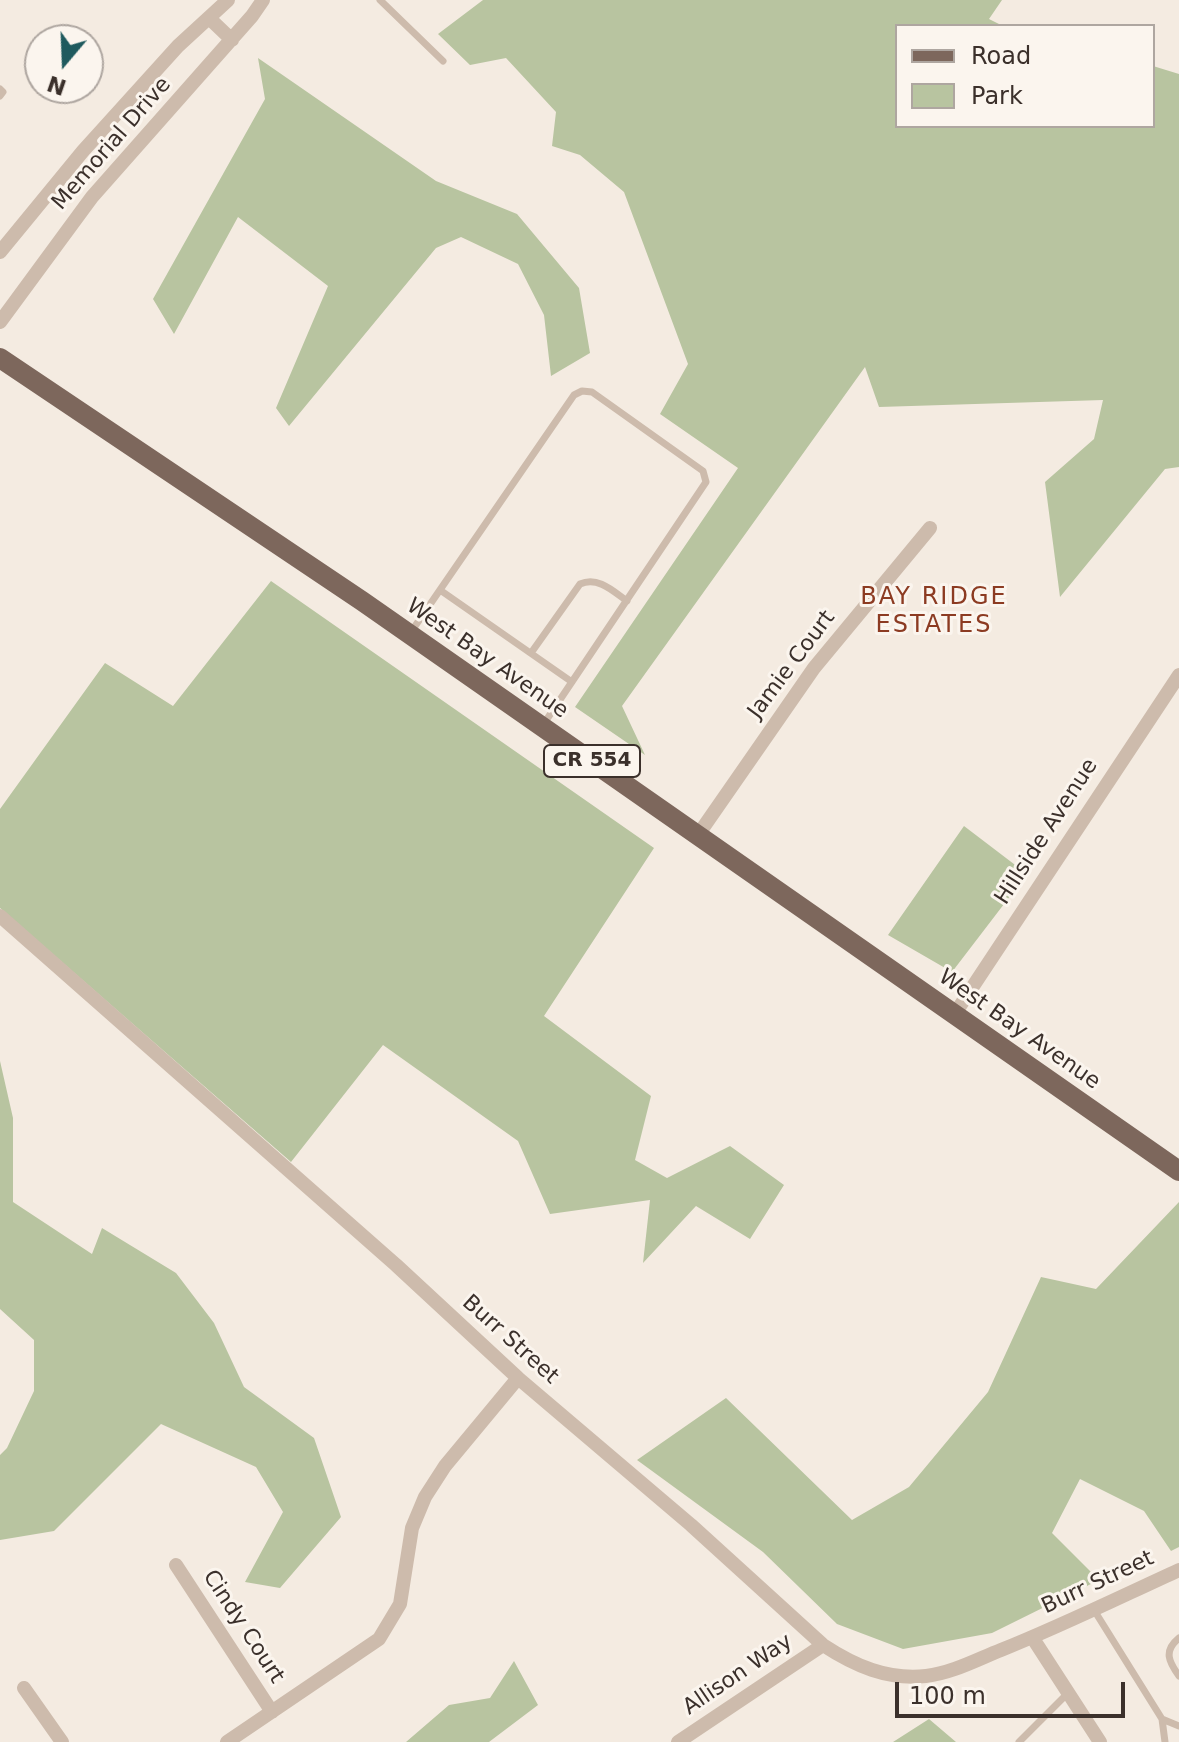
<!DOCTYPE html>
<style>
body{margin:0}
#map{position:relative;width:1179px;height:1742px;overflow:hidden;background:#f4ebe1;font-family:"DejaVu Sans",sans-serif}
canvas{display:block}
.legend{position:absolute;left:895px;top:24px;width:260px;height:104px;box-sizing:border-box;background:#fbf5ee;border:2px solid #aea6a0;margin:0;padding:10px 14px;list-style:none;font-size:24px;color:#3b302b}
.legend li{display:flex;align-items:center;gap:16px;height:40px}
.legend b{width:40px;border:2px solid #aea6a0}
.north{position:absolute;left:24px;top:24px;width:80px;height:80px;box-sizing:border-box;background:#fbf5ee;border:2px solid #aea6a0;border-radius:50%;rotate:199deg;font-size:22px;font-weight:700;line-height:32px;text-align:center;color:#3b302b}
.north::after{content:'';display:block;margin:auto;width:28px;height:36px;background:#1f5a5e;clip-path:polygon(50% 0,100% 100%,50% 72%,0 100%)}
.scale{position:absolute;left:895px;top:1682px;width:230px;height:36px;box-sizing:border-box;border:4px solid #3b302b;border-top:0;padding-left:10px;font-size:24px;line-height:28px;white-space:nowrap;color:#3b302b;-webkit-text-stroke:6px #fbf5ee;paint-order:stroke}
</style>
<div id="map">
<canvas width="1179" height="1742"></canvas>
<ul class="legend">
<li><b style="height:10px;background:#7d675c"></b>Road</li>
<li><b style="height:22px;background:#b8c4a0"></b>Park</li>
</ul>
<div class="north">N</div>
<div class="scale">100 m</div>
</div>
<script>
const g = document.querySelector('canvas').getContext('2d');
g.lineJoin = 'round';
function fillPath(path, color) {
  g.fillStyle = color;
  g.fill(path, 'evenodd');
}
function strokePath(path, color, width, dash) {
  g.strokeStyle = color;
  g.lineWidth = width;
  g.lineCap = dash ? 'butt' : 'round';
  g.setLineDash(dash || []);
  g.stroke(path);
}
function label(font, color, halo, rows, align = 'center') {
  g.font = font + ' "DejaVu Sans",sans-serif';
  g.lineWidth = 6;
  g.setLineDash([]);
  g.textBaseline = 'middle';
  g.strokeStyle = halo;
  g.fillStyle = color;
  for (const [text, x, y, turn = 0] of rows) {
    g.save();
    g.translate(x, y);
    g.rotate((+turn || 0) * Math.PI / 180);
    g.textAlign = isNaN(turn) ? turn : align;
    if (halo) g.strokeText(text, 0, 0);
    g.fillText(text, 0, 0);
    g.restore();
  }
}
const green = new Path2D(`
 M 483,0 L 1002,0 L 989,19 L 1003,26 L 897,26 L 897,126 L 1153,126 L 1153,66 L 1179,74 L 1179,467 L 1165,469 L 1060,597 L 1045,482 L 1094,439 L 1103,400 L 879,407 L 865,367 L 622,706 L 645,755 L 575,707 L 738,468 L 660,414 L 688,364 L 624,192 L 580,155 L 552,146 L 556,112 L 506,58 L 470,65 L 438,34 Z
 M 258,58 L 436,181 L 517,214 L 579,288 L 590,353 L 551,376 L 544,315 L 518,264 L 461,237 L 436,248 L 289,426 L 276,408 L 328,286 L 238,217 L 174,334 L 153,299 L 265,99 Z
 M 271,581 L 654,848 L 544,1016 L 651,1096 L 635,1160 L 667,1178 L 730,1146 L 784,1185 L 750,1239 L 696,1206 L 643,1263 L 650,1200 L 550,1214 L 518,1141 L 383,1045 L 291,1162 L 0,908 L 0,809 L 105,663 L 173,706 Z
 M 964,826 L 1027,874 L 952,972 L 888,935 Z
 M 0,1061 L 13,1118 L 13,1202 L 92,1254 L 102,1228 L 176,1273 L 214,1323 L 244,1387 L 314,1438 L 341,1517 L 280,1588 L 245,1582 L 283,1512 L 256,1467 L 161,1424 L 54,1531 L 0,1540 L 0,1455 L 7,1448 L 34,1391 L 34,1340 L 0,1309 Z
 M 1179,1202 L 1179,1547 L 1171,1551 L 1144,1511 L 1080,1479 L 1052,1533 L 1099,1580 L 992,1633 L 903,1649 L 837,1624 L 763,1552 L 637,1460 L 726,1398 L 852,1520 L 909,1487 L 988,1392 L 1041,1277 L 1096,1289 Z
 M 514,1661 L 538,1705 L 489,1742 L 406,1742 L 449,1705 L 490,1698 Z
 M 929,1719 L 956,1742 L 893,1742 Z`);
const lane = new Path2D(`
 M 380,0 L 443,61
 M 0,89 L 3,92 L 0,96
 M 440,590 L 572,682
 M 411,632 L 574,395 L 582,391 L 592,392 L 703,471 L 706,482 L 543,725
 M 531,653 L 580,584 C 598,576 613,591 627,601
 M 1094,1610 L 1162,1719 L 1165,1742
 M 1179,1638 C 1163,1651 1169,1662 1179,1676
 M 1162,1719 L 1179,1726
 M 1019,1742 L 1068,1693`);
const street = new Path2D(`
 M 209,18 L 232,40
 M 0,252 L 83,151 L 178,46 L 228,0
 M 0,322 L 92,197 L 252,16 L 263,0
 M 698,835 L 814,668 L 930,528
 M 0,916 L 396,1265 L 518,1378 L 691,1525 L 823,1645 C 855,1666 887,1680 926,1676 C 952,1673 976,1660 1001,1650 C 1061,1626 1120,1597 1179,1570
 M 954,1015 L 1179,675
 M 176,1565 L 272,1712
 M 1035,1636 L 1034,1640 L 1100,1742
 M 24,1688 L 62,1742
 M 227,1742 L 379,1639 L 400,1604 L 412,1528 L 425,1497 L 445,1466 L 518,1378
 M 678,1742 L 823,1645`);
const primary = new Path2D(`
 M 0,358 L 362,601 L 1179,1171`);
const shields = [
 [592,761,96]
];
const shieldNames = [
 ["CR 554",592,761]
];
const streetNames = [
 ["Memorial Drive",112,144,-49],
 ["West Bay Avenue",487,659,35],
 ["Jamie Court",792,665,-53],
 ["Hillside Avenue",1047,832,-57],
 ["West Bay Avenue",1019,1030,35],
 ["Burr Street",510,1340,42],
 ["Burr Street",1098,1583,-25],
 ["Cindy Court",243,1627,57],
 ["Allison Way",738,1675,-34]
];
const neighbourhoodNames = [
 ["BAY RIDGE",934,598],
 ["ESTATES",934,626]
];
fillPath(green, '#b8c4a0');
strokePath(lane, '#cdbbac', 7);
strokePath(street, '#cdbbac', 14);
strokePath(primary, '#7d675c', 20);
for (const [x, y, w] of shields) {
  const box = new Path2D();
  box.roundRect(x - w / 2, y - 16, w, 32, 6);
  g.fillStyle = '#fbf5ee';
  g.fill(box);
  strokePath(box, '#3b302b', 2);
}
label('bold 20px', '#3b302b', null, shieldNames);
label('22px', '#3b302b', '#fbf5ee', streetNames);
g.letterSpacing = '2px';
label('24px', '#8c3b22', '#fbf5ee', neighbourhoodNames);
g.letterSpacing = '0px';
</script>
